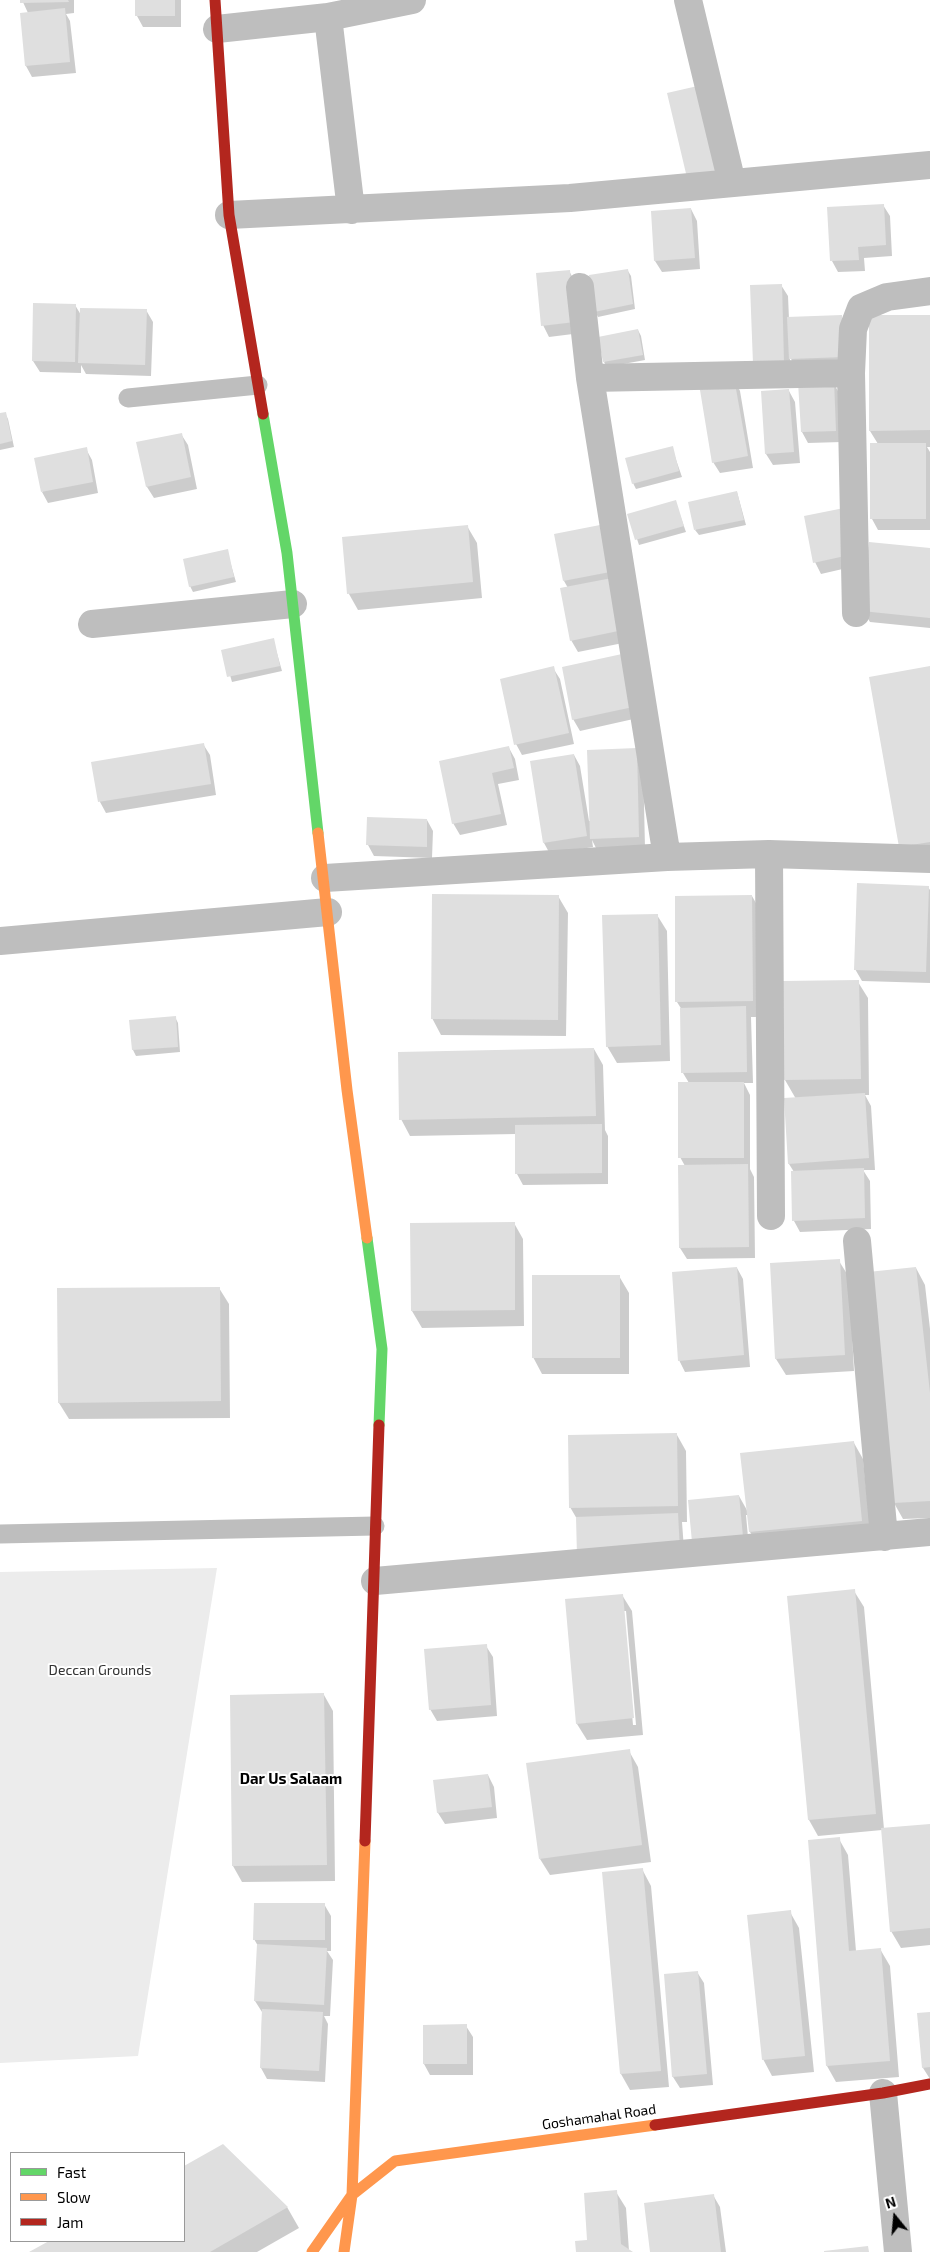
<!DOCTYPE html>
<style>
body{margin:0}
#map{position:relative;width:930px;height:2252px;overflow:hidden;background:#fff;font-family:"Exo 2",sans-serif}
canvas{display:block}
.legend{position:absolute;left:10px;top:2152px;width:175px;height:90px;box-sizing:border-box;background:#fff;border:1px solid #999;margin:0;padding:6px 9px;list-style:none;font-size:15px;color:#000}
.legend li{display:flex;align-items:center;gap:10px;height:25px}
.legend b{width:25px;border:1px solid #999}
.north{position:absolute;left:870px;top:2192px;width:50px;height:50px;-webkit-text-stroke:4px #fff;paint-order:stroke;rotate:343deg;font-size:14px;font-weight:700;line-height:20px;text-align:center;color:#000}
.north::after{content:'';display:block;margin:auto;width:18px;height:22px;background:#000;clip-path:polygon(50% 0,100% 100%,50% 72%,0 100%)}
</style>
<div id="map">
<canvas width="930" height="2252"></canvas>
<ul class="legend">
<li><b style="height:6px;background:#63d668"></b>Fast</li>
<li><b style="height:6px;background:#ff974d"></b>Slow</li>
<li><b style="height:6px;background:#b3261e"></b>Jam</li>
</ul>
<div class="north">N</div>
</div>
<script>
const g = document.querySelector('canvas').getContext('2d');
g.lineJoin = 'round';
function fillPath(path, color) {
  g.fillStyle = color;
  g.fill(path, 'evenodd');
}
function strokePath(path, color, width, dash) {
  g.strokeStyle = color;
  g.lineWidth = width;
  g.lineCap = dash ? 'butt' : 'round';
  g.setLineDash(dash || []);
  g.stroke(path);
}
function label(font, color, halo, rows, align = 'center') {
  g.font = font + ' "Exo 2",sans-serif';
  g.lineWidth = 4;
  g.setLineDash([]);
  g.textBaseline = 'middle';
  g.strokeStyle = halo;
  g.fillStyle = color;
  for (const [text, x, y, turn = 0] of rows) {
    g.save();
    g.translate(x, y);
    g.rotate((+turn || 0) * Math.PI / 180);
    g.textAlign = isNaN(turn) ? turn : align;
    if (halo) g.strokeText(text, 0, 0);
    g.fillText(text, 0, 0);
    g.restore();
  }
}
const green = new Path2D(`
 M 217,1568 L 138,2056 L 0,2063 L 0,1572 Z`);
const shadow = new Path2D(`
 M 22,0 L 74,0 L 74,13 L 66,14 L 70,21 L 76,73 L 32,77 L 26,66 L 28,13 Z
 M 136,0 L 181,0 L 181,27 L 143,27 L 137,16 Z
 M 883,205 L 890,216 L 892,256 L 864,258 L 865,271 L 838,272 L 832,261 Z
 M 691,209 L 697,221 L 700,269 L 662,272 L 655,261 L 652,213 Z
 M 569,271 L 576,283 L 581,333 L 549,337 L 543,325 Z
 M 628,271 L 631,276 L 635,309 L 598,317 L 595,311 Z
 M 781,285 L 788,296 L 789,319 L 841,316 L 848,328 L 850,368 L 797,370 L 790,357 L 790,374 L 761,375 Z
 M 75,305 L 81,315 L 146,310 L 153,322 L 151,376 L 86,374 L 81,365 L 81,373 L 40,372 L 33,361 Z
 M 930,316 L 930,447 L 927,447 L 930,452 L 930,530 L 878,530 L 872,519 L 872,444 L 878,444 L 870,431 Z
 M 638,330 L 641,336 L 645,360 L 607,367 L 604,362 Z
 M 734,379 L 740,391 L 753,468 L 720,473 L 713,462 Z
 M 833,382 L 839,393 L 842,442 L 808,443 L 802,432 Z
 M 789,391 L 795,402 L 800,463 L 773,465 L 766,454 Z
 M 5,413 L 8,419 L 14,447 L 0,450 L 0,414 Z
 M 181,434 L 188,445 L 197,489 L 154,498 L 147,487 L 138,443 Z
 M 672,448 L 682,477 L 636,489 L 633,483 Z
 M 86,449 L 92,460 L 98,493 L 48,503 L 42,492 Z
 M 737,492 L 746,525 L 699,535 L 695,530 Z
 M 675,501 L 686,532 L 639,545 L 629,515 Z
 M 805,517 L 860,565 L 821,574 L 815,562 Z
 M 467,526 L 477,543 L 482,598 L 358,610 L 349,594 L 343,538 Z
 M 600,526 L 628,642 L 578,652 L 571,640 L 568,588 L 564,581 L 555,535 Z
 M 930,549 L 930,628 L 870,622 L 863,611 Z
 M 227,551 L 236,582 L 193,592 L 190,586 Z
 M 273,639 L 282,671 L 232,682 L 223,651 Z
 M 621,656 L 638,718 L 580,731 L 573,719 Z
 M 553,668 L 560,679 L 574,744 L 522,755 L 516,744 Z
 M 930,668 L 930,860 L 910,863 Z
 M 203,744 L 210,755 L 216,795 L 106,813 L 100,802 L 93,763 Z
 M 509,748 L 515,759 L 519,780 L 498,784 L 507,825 L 460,835 L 453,823 Z
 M 636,750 L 643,761 L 645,848 L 597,850 L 592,840 L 593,847 L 550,854 L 544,843 L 574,755 L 580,766 L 589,821 L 590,821 Z
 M 427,820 L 433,831 L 432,858 L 374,856 L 368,845 Z
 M 928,887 L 930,890 L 930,983 L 862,981 L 855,969 Z
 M 558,896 L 568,913 L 566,1036 L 441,1035 L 432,1018 Z
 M 752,896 L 761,912 L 762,1017 L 751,1017 L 753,1083 L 744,1083 L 750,1095 L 750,1169 L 754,1177 L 755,1258 L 687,1259 L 680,1248 L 679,1166 L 685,1166 L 680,1157 L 689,1083 L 683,1073 L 682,1010 L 677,1002 Z
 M 657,915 L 667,931 L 670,1061 L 617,1063 L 607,1046 Z
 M 858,982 L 868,998 L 869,1095 L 865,1095 L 871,1106 L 875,1170 L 863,1170 L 870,1181 L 871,1229 L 800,1232 L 794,1221 L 794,1172 L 789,1164 L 796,1099 L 785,1080 L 784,983 Z
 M 175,1017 L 178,1023 L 180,1052 L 136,1056 L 133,1050 L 130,1021 Z
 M 594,1049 L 603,1065 L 605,1130 L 608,1136 L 608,1184 L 523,1185 L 517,1174 L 516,1134 L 410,1136 L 401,1119 Z
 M 514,1223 L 523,1239 L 524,1326 L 422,1328 L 412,1311 L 412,1224 Z
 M 839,1261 L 849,1277 L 854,1371 L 786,1375 L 776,1359 Z
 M 737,1268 L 743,1279 L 750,1367 L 685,1372 L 679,1360 Z
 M 916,1268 L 925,1285 L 930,1329 L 930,1518 L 903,1519 L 894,1503 Z
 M 619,1276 L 629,1293 L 629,1374 L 542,1374 L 533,1357 Z
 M 219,1288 L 229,1304 L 230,1418 L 69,1419 L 59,1403 Z
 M 677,1435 L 686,1451 L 687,1522 L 682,1522 L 685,1563 L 577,1519 L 570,1507 Z
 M 854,1443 L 863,1459 L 871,1537 L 760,1548 L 750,1532 L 748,1515 L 746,1515 L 749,1548 L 694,1542 L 739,1496 L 748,1512 Z
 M 854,1591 L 864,1607 L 884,1829 L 930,1825 L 930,1945 L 901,1948 L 891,1931 L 882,1830 L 818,1836 L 809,1820 Z
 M 622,1595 L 632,1611 L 643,1735 L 587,1740 L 577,1724 L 566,1600 ZM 623,1611 L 626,1611 L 636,1725 L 633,1725 Z
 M 486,1646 L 493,1657 L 497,1716 L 437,1721 L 430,1709 Z
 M 324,1695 L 333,1711 L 335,1881 L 242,1882 L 233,1866 Z
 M 629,1751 L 638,1767 L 651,1862 L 550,1875 L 540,1859 Z
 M 488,1775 L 494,1787 L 497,1818 L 445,1824 L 438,1813 L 435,1782 Z
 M 839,1839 L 848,1855 L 856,1951 L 880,1949 L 890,1966 L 899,2077 L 836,2082 L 827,2066 L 809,1841 Z
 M 642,1869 L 651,1886 L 669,2087 L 630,2090 L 621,2074 L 603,1873 Z
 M 324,1904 L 331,1916 L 331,1951 L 327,1951 L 333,1960 L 330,2016 L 324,2016 L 328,2024 L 325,2082 L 267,2079 L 261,2068 L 262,2012 L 255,2001 L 258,1946 L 254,1939 Z
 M 790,1912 L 799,1928 L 814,2072 L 772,2076 L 763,2059 Z
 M 697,1972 L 704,1983 L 713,2085 L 680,2088 L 673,2077 L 665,1975 Z
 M 930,2013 L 930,2079 L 923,2068 Z
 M 466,2026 L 473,2037 L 473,2075 L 430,2075 L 424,2064 Z
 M 222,2146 L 287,2207 L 299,2228 L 257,2252 L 32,2252 L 52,2241 L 184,2241 L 184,2167 Z
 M 616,2192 L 626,2208 L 629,2251 L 631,2252 L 577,2252 L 588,2241 Z
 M 713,2195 L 720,2207 L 726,2252 L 651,2252 Z`);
const building = new Path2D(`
 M 20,0 L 68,0 L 69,2 L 20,3 Z
 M 135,0 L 175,0 L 175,16 L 135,16 Z
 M 65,8 L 70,62 L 25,66 L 20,13 Z
 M 702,85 L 723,174 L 688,182 L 667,93 Z
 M 884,204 L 886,245 L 858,247 L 859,260 L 830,261 L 827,207 Z
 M 691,208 L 695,258 L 654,261 L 651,211 Z
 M 628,269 L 633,304 L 594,312 L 589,275 Z
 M 570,270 L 575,322 L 541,326 L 536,273 Z
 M 782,284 L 784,363 L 753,364 L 750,285 Z
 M 33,303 L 76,304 L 75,362 L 32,361 Z
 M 80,308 L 147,309 L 145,365 L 78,363 Z
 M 842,315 L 844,357 L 789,359 L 787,317 Z
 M 869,315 L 930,315 L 930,430 L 869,431 Z
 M 638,329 L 643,355 L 603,362 L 598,337 Z
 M 734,378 L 748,456 L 712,463 L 699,384 Z
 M 834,380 L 836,431 L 801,432 L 798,382 Z
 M 789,389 L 794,452 L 765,454 L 761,391 Z
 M 6,412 L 12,441 L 0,444 L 0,413 Z
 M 182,433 L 191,477 L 146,487 L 136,442 Z
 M 870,443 L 926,443 L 926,519 L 870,519 Z
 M 673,446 L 679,471 L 632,484 L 625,458 Z
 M 87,447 L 93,482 L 41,492 L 34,458 Z
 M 737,491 L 744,520 L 694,530 L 688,502 Z
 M 676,500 L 684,526 L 635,540 L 627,514 Z
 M 844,508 L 854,554 L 813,563 L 804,516 Z
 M 468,525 L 473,582 L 347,594 L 342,537 Z
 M 600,525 L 610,572 L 563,581 L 554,534 Z
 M 869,542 L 930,548 L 930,618 L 862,611 Z
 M 228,549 L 234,577 L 189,587 L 183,559 Z
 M 612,578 L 623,630 L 570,641 L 560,588 Z
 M 274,638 L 280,666 L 227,677 L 221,650 Z
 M 622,654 L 633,707 L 572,720 L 562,667 Z
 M 554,666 L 569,733 L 514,745 L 500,679 Z
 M 930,666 L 930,842 L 899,847 L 869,677 Z
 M 204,743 L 211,784 L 98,802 L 91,762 Z
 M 509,746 L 514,768 L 492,773 L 501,814 L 452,824 L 439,761 Z
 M 637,748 L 639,837 L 590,839 L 587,750 Z
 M 574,754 L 587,836 L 543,843 L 530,761 Z
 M 367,817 L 427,819 L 427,847 L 366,845 Z
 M 857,883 L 929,886 L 926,972 L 854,970 Z
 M 432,894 L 559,895 L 558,1020 L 431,1019 Z
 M 752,895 L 753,1001 L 675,1002 L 675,896 Z
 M 658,914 L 661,1045 L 606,1047 L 602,915 Z
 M 859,980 L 861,1079 L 784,1080 L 783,981 Z
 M 746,1006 L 747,1072 L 681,1073 L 680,1008 Z
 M 176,1016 L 178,1047 L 132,1050 L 129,1020 Z
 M 594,1048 L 596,1116 L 399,1120 L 398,1052 Z
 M 678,1082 L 744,1082 L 744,1158 L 678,1158 Z
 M 865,1093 L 869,1158 L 788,1164 L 784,1098 Z
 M 602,1124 L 602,1173 L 515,1174 L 515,1125 Z
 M 748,1164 L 749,1247 L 679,1248 L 678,1165 Z
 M 864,1168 L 865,1218 L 792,1221 L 791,1171 Z
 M 515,1222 L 515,1310 L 411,1311 L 410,1223 Z
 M 840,1259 L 845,1355 L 775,1359 L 770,1263 Z
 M 737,1267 L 744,1355 L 678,1361 L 672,1272 Z
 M 916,1267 L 930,1393 L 930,1501 L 893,1503 L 868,1272 Z
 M 532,1275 L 620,1275 L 620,1358 L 532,1358 Z
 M 220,1287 L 221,1401 L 58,1403 L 57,1288 Z
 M 677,1433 L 678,1506 L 569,1508 L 568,1435 Z
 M 854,1441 L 862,1521 L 749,1532 L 740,1453 Z
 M 739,1495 L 743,1537 L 692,1542 L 688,1500 Z
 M 678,1513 L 680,1552 L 577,1556 L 576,1517 Z
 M 855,1589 L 876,1814 L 808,1820 L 787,1596 Z
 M 623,1594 L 634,1718 L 576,1724 L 565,1599 Z
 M 487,1644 L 491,1705 L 429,1710 L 424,1649 Z
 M 324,1693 L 327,1865 L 232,1866 L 230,1695 Z
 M 630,1749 L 642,1845 L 539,1859 L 526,1763 Z
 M 488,1774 L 492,1807 L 437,1813 L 433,1780 Z
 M 930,1824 L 930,1928 L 890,1932 L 881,1828 Z
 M 840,1837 L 849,1951 L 881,1948 L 890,2061 L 826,2066 L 808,1840 Z
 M 643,1868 L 661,2071 L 620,2074 L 602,1872 Z
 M 254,1903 L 325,1903 L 325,1940 L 253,1940 Z
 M 791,1910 L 805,2056 L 762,2060 L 747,1915 Z
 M 257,1944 L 327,1948 L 324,2005 L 254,2001 Z
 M 698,1971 L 707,2074 L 672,2077 L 664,1974 Z
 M 262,2009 L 323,2012 L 319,2071 L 260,2068 Z
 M 930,2012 L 930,2067 L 922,2068 L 917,2013 Z
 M 467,2024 L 467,2064 L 423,2064 L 423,2025 Z
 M 223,2144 L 288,2207 L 210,2252 L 29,2252 L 49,2241 L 184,2241 L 184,2166 Z
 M 617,2190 L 621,2244 L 633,2252 L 576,2252 L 575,2241 L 587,2240 L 584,2193 Z
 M 714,2194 L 721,2252 L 650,2252 L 644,2203 Z
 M 868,2246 L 869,2252 L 824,2252 L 824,2251 Z`);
const lane = new Path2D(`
 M 128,398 L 258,385
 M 0,1534 L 375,1526`);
const street = new Path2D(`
 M 688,0 L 732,183
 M 328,17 L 351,210
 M 217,29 L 328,17 L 412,0
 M 229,215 L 570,198 L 930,165
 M 580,287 L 590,378
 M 856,613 L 851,373 L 853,329 L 861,308 L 887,297 L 930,291
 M 92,624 L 293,604
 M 769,854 L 771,1216
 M 667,857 L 590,378 L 851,373
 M 325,878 L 667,857 L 769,854 L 930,859
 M 0,941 L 328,912
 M 857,1241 L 884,1537
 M 375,1581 L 930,1532
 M 883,2093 L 898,2252`);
const fast = new Path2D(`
 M 263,414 L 287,553 L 318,833
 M 367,1238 L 382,1349 L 379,1425`);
const slow = new Path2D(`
 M 318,833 L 347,1090 L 367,1238
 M 312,2252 L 352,2195 L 395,2161 L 655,2125
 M 344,2252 L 352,2195 L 365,1841`);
const jam = new Path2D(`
 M 215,0 L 229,215 L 263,414
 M 365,1841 L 379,1425
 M 655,2125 L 883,2093 L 930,2084`);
const parkNames = [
 ["Deccan Grounds",100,1670]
];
const streetNames = [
 ["Goshamahal Road",599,2117,-8]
];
const neighbourhoodNames = [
 ["Dar Us Salaam",291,1779]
];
fillPath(green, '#ececec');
fillPath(shadow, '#0003');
fillPath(building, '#dfdfdf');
strokePath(lane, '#bebebe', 19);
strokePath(street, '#bebebe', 28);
strokePath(fast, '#63d668', 11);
strokePath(slow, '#ff974d', 11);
strokePath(jam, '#b3261e', 11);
label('14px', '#333', '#fff', parkNames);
label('14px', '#000', '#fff', streetNames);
label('bold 15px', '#000', '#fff', neighbourhoodNames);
</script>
